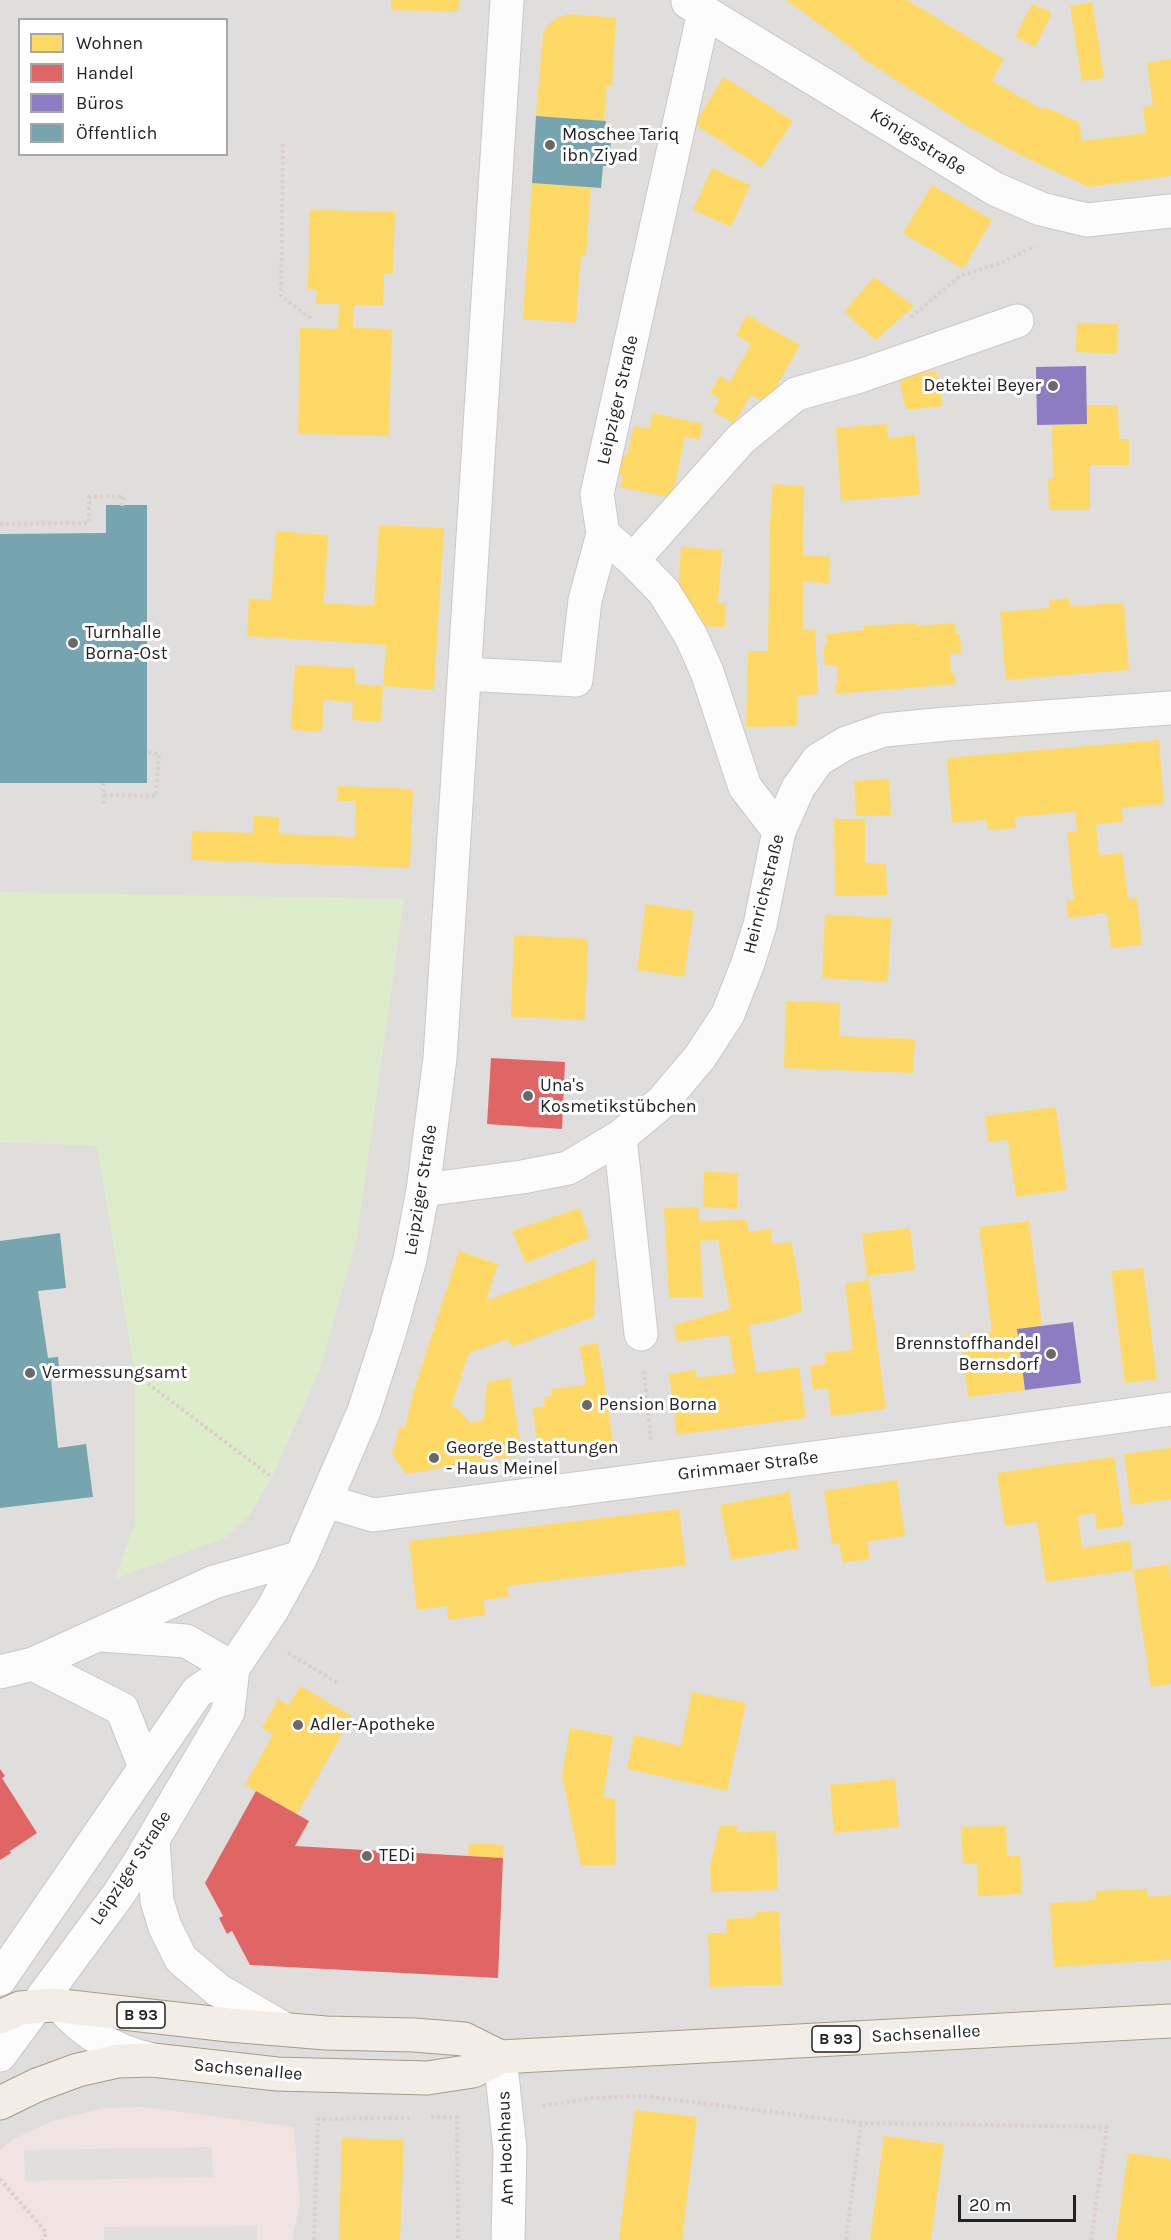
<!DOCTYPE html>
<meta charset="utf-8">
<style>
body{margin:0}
#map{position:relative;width:1171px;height:2240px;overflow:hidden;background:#f0eeeb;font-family:Karla,sans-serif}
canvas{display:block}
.legend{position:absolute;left:18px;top:18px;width:210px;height:138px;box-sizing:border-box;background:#fff;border:2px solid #a7a7a7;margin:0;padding:8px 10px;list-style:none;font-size:18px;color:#222}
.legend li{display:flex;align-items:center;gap:12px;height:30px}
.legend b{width:30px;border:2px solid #a7a7a7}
.scale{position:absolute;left:958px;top:2195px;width:118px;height:27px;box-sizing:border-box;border:3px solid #222;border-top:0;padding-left:8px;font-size:18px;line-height:21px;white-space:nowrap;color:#222;-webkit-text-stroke:4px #fff;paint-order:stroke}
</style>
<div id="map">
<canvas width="1171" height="2240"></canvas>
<ul class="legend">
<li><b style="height:16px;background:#ffd966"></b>Wohnen</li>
<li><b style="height:16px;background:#e06666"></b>Handel</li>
<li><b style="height:16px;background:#8e7cc3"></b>Büros</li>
<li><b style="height:16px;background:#76a5af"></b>Öffentlich</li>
</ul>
<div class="scale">20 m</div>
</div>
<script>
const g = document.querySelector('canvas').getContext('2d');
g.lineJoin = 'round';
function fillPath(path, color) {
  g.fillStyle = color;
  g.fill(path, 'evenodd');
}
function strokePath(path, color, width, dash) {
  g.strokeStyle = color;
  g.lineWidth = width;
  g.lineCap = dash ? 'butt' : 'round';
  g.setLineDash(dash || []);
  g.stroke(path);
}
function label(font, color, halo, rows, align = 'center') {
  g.font = font + ' Karla,sans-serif';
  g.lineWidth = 6;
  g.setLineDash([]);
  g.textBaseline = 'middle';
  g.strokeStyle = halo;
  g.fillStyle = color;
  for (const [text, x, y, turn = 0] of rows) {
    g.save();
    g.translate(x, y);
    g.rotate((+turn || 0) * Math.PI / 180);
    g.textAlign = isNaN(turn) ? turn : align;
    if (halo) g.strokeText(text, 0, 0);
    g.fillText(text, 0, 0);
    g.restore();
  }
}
const residential = new Path2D(`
 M 0,0 L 1171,0 L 1171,2240 L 0,2240 ZM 20,20 L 226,20 L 226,154 L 20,154 Z`);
const commercial = new Path2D(`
 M 144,2107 L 294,2127 L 300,2202 L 292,2240 L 0,2240 L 0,2150 L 14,2139 L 52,2121 L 103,2108 Z`);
const grass = new Path2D(`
 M 0,892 L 404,899 L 357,1237 L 320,1369 L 272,1477 L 249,1516 L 227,1537 L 115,1579 L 135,1523 L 135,1374 L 97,1146 L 0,1142 Z`);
const parking = new Path2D(`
 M 227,122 L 382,125 L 381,167 L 296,166 L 294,257 L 106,254 L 107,155 L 226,154 Z
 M 504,658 L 654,664 L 644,900 L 494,892 Z
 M 126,804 L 127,859 L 0,861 L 0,806 Z
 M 323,1617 L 364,1645 L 509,1651 L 510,1685 L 556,1686 L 565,1725 L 556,1775 L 577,1850 L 511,1845 L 509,1831 L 467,1830 L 465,1847 L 303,1838 L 317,1813 L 305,1806 L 360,1708 L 308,1678 L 290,1671 Z
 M 212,2147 L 213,2177 L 25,2181 L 24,2150 Z
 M 257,2226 L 257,2240 L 104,2240 L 104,2227 Z`);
const homes = new Path2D(`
 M 391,0 L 459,0 L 458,12 L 391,10 Z
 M 786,0 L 907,0 L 1004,59 L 992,81 L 1044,110 L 1045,107 L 1079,122 L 1082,141 L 1146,133 L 1143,107 L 1153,106 L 1147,63 L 1171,59 L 1171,176 L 1089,187 L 1022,156 L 967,126 L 859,56 L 860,54 Z
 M 1092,2 L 1104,78 L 1082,81 L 1070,6 Z
 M 1032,4 L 1052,13 L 1035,47 L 1015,37 Z
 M 570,14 L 616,18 L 612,86 L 607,85 L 604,121 L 536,116 L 543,33 L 550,23 L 559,17 Z
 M 724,77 L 793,121 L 762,168 L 694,124 Z
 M 712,168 L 750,185 L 731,227 L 693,210 Z
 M 532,183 L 591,187 L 586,256 L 581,256 L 576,323 L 523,319 Z
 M 932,185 L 992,220 L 963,269 L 903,233 Z
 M 310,210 L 395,212 L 393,274 L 384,274 L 383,306 L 354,305 L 353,328 L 392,329 L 389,436 L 298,434 L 300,328 L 338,329 L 339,304 L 316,304 L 317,289 L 308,289 Z
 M 874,277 L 914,306 L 876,340 L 844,312 Z
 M 747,315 L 800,345 L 767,403 L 751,395 L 734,423 L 713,412 L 720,398 L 710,393 L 720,376 L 730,382 L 751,344 L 736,335 Z
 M 1077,323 L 1118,324 L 1117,354 L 1076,352 Z
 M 936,371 L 943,406 L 906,410 L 898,376 Z
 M 1086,405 L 1118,405 L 1119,439 L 1129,439 L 1129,465 L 1090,465 L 1090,510 L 1049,510 L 1048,479 L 1053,479 L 1052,425 L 1087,424 Z
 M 653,413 L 703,424 L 699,440 L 685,437 L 672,498 L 620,487 L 623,476 L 616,474 L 620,454 L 627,455 L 634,426 L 649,429 Z
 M 887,424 L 888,438 L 915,435 L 920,495 L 841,501 L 836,428 Z
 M 773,484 L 804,486 L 803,555 L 830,557 L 829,584 L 803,581 L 803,629 L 815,629 L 818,694 L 797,696 L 797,726 L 746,727 L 748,651 L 768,651 L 770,524 Z
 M 379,525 L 444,528 L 434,690 L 383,686 L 386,645 L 247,636 L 249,598 L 271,600 L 276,531 L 328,535 L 324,603 L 374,606 Z
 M 681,547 L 722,550 L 718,603 L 726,603 L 725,627 L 698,626 L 678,601 Z
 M 1069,598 L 1070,606 L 1124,603 L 1129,670 L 1006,680 L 1000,612 L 1049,608 L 1049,600 Z
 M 917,623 L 917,626 L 955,623 L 956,634 L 960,634 L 961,653 L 950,654 L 951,673 L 954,673 L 956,684 L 836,694 L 835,684 L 838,684 L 837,665 L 825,666 L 823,645 L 827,645 L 826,634 L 864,630 L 863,626 Z
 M 295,665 L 355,668 L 355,684 L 383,686 L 381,722 L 352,720 L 353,702 L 324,700 L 322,732 L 291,730 Z
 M 1159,740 L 1164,804 L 1122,808 L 1123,822 L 1096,824 L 1100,863 L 1100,855 L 1122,853 L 1128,899 L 1137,898 L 1142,945 L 1111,948 L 1107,913 L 1068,918 L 1066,901 L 1074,900 L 1067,832 L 1077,831 L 1075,812 L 1015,817 L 1016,828 L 988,830 L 986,820 L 952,823 L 947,758 Z
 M 889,779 L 891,815 L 856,816 L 854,781 Z
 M 338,786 L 413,789 L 410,868 L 191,860 L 192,831 L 253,833 L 254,816 L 279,817 L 279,834 L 355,837 L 356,801 L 337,801 Z
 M 834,819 L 865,819 L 865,863 L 886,864 L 887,895 L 835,896 Z
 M 646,904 L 694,911 L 684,977 L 637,970 Z
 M 825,915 L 891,918 L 888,982 L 822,978 Z
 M 514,935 L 588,939 L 585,1020 L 511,1017 Z
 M 786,1001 L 840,1003 L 839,1036 L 915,1039 L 913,1073 L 784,1068 Z
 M 1056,1107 L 1067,1190 L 1016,1197 L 1008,1140 L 988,1142 L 985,1116 Z
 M 704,1172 L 738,1173 L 737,1209 L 703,1207 Z
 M 698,1207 L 699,1221 L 746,1220 L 749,1232 L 771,1229 L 772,1244 L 791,1242 L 799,1281 L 802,1312 L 772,1321 L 749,1325 L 756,1373 L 799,1367 L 806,1418 L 677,1435 L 669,1374 L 695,1370 L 697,1378 L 735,1373 L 729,1335 L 677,1342 L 674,1325 L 730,1309 L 718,1240 L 700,1241 L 703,1297 L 669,1298 L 664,1208 Z
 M 580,1208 L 589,1238 L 526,1263 L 512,1231 Z
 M 1029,1221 L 1042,1326 L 1017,1329 L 1025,1390 L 968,1397 L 961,1337 L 992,1332 L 979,1227 Z
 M 910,1228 L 915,1270 L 867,1276 L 862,1234 Z
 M 459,1251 L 498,1264 L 486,1301 L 596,1259 L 594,1317 L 512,1347 L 508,1339 L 469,1353 L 451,1407 L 458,1409 L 470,1423 L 484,1420 L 487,1382 L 510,1378 L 522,1455 L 406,1474 L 392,1454 L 400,1426 L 405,1428 L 413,1394 Z
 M 1143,1268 L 1157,1379 L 1125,1383 L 1111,1271 Z
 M 869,1280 L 886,1409 L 831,1416 L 828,1388 L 813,1390 L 810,1366 L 826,1364 L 824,1353 L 853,1350 L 845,1284 Z
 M 598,1343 L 614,1447 L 538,1456 L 533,1408 L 545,1406 L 544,1397 L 552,1396 L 551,1389 L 586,1385 L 580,1346 Z
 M 1171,1448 L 1171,1499 L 1131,1505 L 1124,1454 Z
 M 1114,1457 L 1124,1526 L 1097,1530 L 1095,1513 L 1078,1516 L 1082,1548 L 1130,1540 L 1133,1570 L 1046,1582 L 1037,1522 L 1005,1526 L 997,1473 Z
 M 897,1480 L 905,1536 L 867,1542 L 870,1559 L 843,1563 L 839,1544 L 832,1544 L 824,1491 Z
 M 789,1492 L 799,1548 L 731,1560 L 720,1505 Z
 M 679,1509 L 686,1565 L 507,1586 L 509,1597 L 483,1600 L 486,1615 L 448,1620 L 447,1606 L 417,1610 L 409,1541 Z
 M 1169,1564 L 1171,1580 L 1171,1684 L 1151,1687 L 1133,1570 Z
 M 300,1686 L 352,1716 L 297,1814 L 245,1785 L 273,1734 L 262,1728 L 278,1699 L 289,1705 Z
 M 692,1692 L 746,1703 L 727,1791 L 627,1769 L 634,1735 L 681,1746 Z
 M 570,1728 L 613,1736 L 603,1797 L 615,1799 L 616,1865 L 581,1866 L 562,1776 Z
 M 895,1779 L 899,1827 L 834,1833 L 830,1785 Z
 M 720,1826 L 738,1826 L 736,1832 L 776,1831 L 778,1890 L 711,1892 L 710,1865 Z
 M 1006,1826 L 1007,1856 L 1020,1856 L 1022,1894 L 978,1896 L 977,1864 L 963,1864 L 961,1827 Z
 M 469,1843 L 504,1845 L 503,1858 L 468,1856 Z
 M 1147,1889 L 1147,1897 L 1171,1895 L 1171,1960 L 1054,1967 L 1050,1903 L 1096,1900 L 1096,1891 Z
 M 779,1911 L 782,1985 L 710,1987 L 708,1933 L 727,1933 L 726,1919 L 756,1917 L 756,1912 Z
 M 635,2110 L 697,2117 L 682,2240 L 619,2240 Z
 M 884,2136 L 944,2144 L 931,2240 L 870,2240 Z
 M 342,2138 L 404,2140 L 400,2240 L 339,2240 Z
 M 1128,2153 L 1171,2159 L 1171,2240 L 1116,2240 Z`);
const shops = new Path2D(`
 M 491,1058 L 565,1062 L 562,1129 L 487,1124 Z
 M 0,1769 L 5,1776 L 2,1778 L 37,1833 L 10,1851 L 11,1853 L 0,1860 Z
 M 256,1791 L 309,1821 L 295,1846 L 503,1858 L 498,1978 L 250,1965 L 232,1931 L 227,1934 L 219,1918 L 223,1916 L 205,1883 Z`);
const offices = new Path2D(`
 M 1086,366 L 1087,424 L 1037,425 L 1036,367 Z
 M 1073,1322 L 1081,1383 L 1025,1390 L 1017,1329 Z`);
const public = new Path2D(`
 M 536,116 L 606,121 L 605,133 L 611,134 L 610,166 L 603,166 L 601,188 L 532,183 Z
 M 106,505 L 147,505 L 147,783 L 0,783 L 0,534 L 106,533 Z
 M 60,1233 L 66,1288 L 38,1291 L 48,1358 L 58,1357 L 59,1367 L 60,1379 L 51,1380 L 58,1448 L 86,1444 L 93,1497 L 0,1508 L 0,1241 Z`);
const path = new Path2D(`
 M 283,144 L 281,296 L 312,319
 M 911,317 L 960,276 L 1003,262 L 1035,246
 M 0,524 L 89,523 L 89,497 L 123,496 L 122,506
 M 103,783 L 104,804
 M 104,795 L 156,796 L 159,754 L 147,752
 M 109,1371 L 135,1374 L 272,1477
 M 644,1371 L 651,1441
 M 288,1653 L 338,1683
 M 543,2106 L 592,2098 L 644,2096 L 861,2123 L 1107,2127 L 1091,2240
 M 431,2117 L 457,2117 L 458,2240
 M 0,2179 L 46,2232 L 43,2240
 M 314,2240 L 318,2119 L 409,2118
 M 846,2240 L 861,2123`);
const minor = new Path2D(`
 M 688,2 L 995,189 L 1041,209 L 1087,220 L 1171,211
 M 603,534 L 633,560 L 741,439 L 796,394 L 860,376 L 1017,321
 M 633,560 L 664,592 L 691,636 L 707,672 L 745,787 L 779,831
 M 465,674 L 576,680 L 585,600 L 603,534 L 597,494 L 704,12
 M 620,1137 L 641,1334
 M 423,1190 L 522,1177 L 568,1168 L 620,1137 L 662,1102 L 700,1057 L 728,1014 L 748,963 L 760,925 L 779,831 L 798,788 L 818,760 L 846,743 L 884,730 L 947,724 L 1171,708
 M 326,1501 L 373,1515 L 913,1445 L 1171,1409
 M 101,1635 L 186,1641 L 233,1668
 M 33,1664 L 122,1709 L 145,1767
 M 0,1672 L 33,1664 L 214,1582 L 301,1557
 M 153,1839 L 157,1901 L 165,1927 L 181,1959 L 218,1990 L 284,2029
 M 0,1979 L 197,1692 L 233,1668 L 272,1610 L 301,1557 L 364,1411 L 389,1334 L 410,1259 L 423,1190 L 440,1058 L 507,0
 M 49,1990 C 74,2028 109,2050 152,2060
 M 0,2055 L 118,1895 L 139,1863 L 228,1712 L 233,1668
 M 500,2057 L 510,2149 L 508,2240`);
const major = new Path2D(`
 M 0,2017 L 20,2008 L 53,2005 L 229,2025 L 326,2033 L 414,2035 L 464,2039 L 500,2057
 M 0,2103 L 37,2085 L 78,2070 L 118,2061 L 153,2060 L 277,2074 L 427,2078 L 473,2071 L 500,2057 L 1171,2021`);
const markers = [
 [550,145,6,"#6a6968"],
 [1053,386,6,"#6a6968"],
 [73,643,6,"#6a6968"],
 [528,1096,6,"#6a6968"],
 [1051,1354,6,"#6a6968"],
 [30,1373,6,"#6a6968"],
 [587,1405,6,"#6a6968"],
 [434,1458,6,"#6a6968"],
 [298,1725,6,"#6a6968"],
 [367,1856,6,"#6a6968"]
];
const shields = [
 [141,2015,48],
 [836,2039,48]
];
const shieldNames = [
 ["B 93",141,2015],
 ["B 93",836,2039]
];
const poiNames = [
 ["Moschee Tariq",562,135],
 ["ibn Ziyad",562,156],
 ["Detektei Beyer",1041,386,"right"],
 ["Turnhalle",85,633],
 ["Borna-Ost",85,654],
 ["Una's",540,1086],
 ["Kosmetikstübchen",540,1107],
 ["Brennstoffhandel",1039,1344,"right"],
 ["Bernsdorf",1039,1365,"right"],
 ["Vermessungsamt",42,1373],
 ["Pension Borna",599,1405],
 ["George Bestattungen",446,1448],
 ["- Haus Meinel",446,1469],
 ["Adler-Apotheke",310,1725],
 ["TEDi",379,1856]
];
const streetNames = [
 ["Königsstraße",918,142,32],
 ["Leipziger Straße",618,400,-77],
 ["Heinrichstraße",764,894,-76],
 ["Leipziger Straße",421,1190,-81],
 ["Grimmaer Straße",748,1466,-7],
 ["Leipziger Straße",131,1868,-57],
 ["Sachsenallee",926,2034,-3],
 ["Sachsenallee",248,2070,5],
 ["Am Hochhaus",506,2148,-92]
];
fillPath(residential, '#dfdedc');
fillPath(commercial, '#f1e3e1');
fillPath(grass, '#ddeccb');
fillPath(parking, '#e0dfde');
fillPath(homes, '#ffd966');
fillPath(shops, '#e06666');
fillPath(offices, '#8e7cc3');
fillPath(public, '#76a5af');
strokePath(minor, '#c9c8c7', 35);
strokePath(major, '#a79c86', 35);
strokePath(path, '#dccecd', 4, [3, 3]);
strokePath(minor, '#fdfcfc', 33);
strokePath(major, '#f3ede7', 33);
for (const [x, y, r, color] of markers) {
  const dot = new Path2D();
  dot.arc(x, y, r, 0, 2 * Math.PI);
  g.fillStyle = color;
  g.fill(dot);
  strokePath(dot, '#fff', 2);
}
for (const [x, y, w] of shields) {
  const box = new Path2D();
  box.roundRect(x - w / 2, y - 13, w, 26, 4.5);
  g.fillStyle = '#fff';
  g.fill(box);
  strokePath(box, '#222', 1.5);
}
label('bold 16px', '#222', null, shieldNames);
label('18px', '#222', '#fff', poiNames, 'left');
label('18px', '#222', '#fff', streetNames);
</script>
